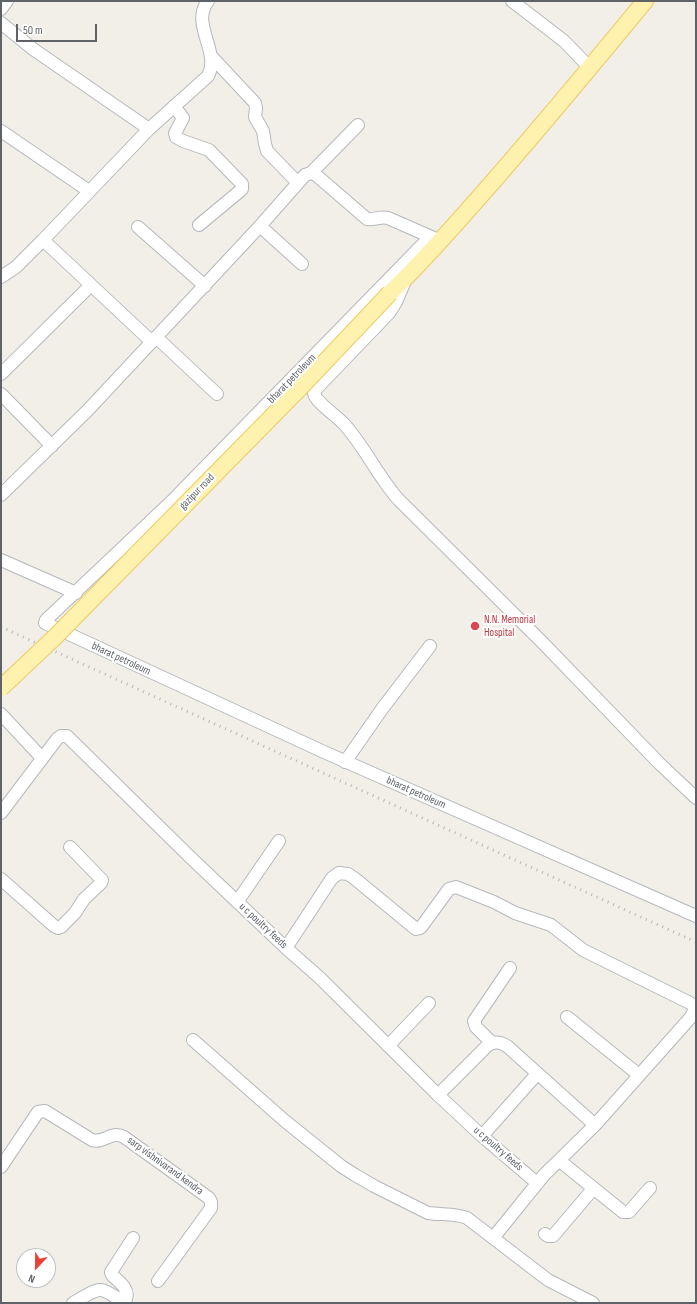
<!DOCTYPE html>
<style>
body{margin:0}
#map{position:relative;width:697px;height:1304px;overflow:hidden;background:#f1efe8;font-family:"Sofia Sans Condensed",sans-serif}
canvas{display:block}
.frame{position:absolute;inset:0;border:2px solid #5f6368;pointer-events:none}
.north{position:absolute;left:16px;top:1248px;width:40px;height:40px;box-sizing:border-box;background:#fff;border:1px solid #bfc1c3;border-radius:50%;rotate:202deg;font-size:11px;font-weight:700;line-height:16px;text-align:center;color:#5f6368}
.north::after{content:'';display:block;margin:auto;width:14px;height:18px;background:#ea4335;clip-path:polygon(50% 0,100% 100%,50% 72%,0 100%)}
.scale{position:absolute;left:16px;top:24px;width:81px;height:18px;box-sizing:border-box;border:2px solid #5f6368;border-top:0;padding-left:5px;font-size:12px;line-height:14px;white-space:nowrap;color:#5f6368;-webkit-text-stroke:3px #fff;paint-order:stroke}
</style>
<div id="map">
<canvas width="697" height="1304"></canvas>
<div class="frame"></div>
<div class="north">N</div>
<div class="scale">50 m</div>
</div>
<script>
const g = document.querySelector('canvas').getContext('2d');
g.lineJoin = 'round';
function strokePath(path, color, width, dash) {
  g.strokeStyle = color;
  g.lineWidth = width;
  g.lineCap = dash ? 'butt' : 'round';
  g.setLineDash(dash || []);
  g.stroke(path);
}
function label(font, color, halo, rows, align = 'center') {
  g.font = font + ' "Sofia Sans Condensed",sans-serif';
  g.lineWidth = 4;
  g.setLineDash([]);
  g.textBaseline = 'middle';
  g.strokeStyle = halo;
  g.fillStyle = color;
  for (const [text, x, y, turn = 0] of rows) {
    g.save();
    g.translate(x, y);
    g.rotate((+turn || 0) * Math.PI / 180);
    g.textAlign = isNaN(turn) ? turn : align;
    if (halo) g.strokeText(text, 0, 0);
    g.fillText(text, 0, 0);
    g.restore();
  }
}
const minor = new Path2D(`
 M 512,1 L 564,41 L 590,68
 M 1,9 L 7,1
 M 1,23 L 33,49 L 149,129
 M 211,56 L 255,103 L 256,108 L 255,117 L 263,131 L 265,144 L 267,151 L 298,183
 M 174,106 L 183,118 L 175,133 L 176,137 L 183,141 L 209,150 L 242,184 L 242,189 L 240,191 L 199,225
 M 1,131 L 89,191
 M 311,173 L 358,125
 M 260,226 L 302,264
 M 138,227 L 205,286
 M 430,237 L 174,499 L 46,620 L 45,623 L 324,752 L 696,916
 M 43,240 L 152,342
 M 1,277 L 16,267 L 43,240 L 149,129 L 208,76 C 221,52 190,24 208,1
 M 405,281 L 396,302 L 389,313 L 317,388 L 314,393 C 315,402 337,416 344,424 C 365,447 377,475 398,499 L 541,641 L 660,764 L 696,798
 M 156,337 L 217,394
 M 1,374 L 91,285
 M 1,394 L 52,446
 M 1,495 L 88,410 L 260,226 L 305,175 L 311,173 L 316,175 L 367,219 C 375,220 381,216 388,218 L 436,239
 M 1,560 L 76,593
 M 1,714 L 42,758
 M 345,762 L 382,709 L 430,646
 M 1,813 L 57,739 L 61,736 L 67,736 L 191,858 L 286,948 L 320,978 L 438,1095 L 482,1136 L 537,1183
 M 1,879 L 54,926 L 58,928 L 61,927 L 75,913 L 84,899 L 101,883 L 102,880 L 70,847
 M 237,902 L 279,841
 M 286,948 L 332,878 L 339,873 L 348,874 L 354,878 L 416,929 L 420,928 L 422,926 L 449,889 L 456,887 L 494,902 L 515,913 L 551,925 L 583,950 L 690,1003 L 694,1006 L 694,1011 L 691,1017 L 595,1125 L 544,1175 L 493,1238
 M 567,1017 L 639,1075
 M 193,1040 L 285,1121 L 341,1166 L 355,1175 L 374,1186 L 428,1213 C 441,1215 455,1213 467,1218 L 548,1280 L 593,1303
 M 492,1043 L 476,1027 L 474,1021 L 510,968
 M 388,1046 L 429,1003
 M 438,1095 L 488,1045 C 495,1041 500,1042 507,1046 L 595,1125
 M 482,1136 L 537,1074
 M 560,1161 L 623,1212 L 629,1212 L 650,1188
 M 1,1167 L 38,1112 L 45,1111 L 92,1140 C 104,1144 111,1130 124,1137 L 209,1198 L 211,1202 L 211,1208 L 158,1281
 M 545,1234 L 548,1236 L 553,1236 L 593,1189
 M 73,1303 C 81,1299 91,1291 99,1290 C 109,1289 116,1302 126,1299 C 130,1289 118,1281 112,1275 L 111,1272 L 133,1238`);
const major = new Path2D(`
 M 390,293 C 426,259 458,221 491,184 C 543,124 594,63 645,1`);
const rail = new Path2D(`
 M 1,627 L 696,942`);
const majorBridge = new Path2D(`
 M 1,688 L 54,638 L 301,387 L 390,293`);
const markers = [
 [475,626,5,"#e0444e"]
];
const streetNames = [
 ["bharat petroleum",292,379,-46],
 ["gazipur road",197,492,-46],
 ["bharat petroleum",121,659,25],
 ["bharat petroleum",416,793,24],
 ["u c poultry feeds",263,926,43],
 ["u c poultry feeds",498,1149,41],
 ["sarp vishnivarand kendra",165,1166,36]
];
const healthNames = [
 ["N.N. Memorial",484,620],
 ["Hospital",484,633]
];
strokePath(minor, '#b5b8bc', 14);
strokePath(major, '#f2c960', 18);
strokePath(minor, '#fff', 12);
strokePath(major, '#fff2af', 16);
strokePath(rail, '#b6b7b8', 3, [1, 5]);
strokePath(majorBridge, '#f2c960', 18, []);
strokePath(majorBridge, '#fff2af', 16);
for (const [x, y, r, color] of markers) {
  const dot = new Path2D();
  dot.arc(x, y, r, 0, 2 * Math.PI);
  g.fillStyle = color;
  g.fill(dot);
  strokePath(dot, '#fff', 1.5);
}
label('11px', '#5f6368', '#fff', streetNames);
label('11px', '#be3a42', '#fff', healthNames, 'left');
</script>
